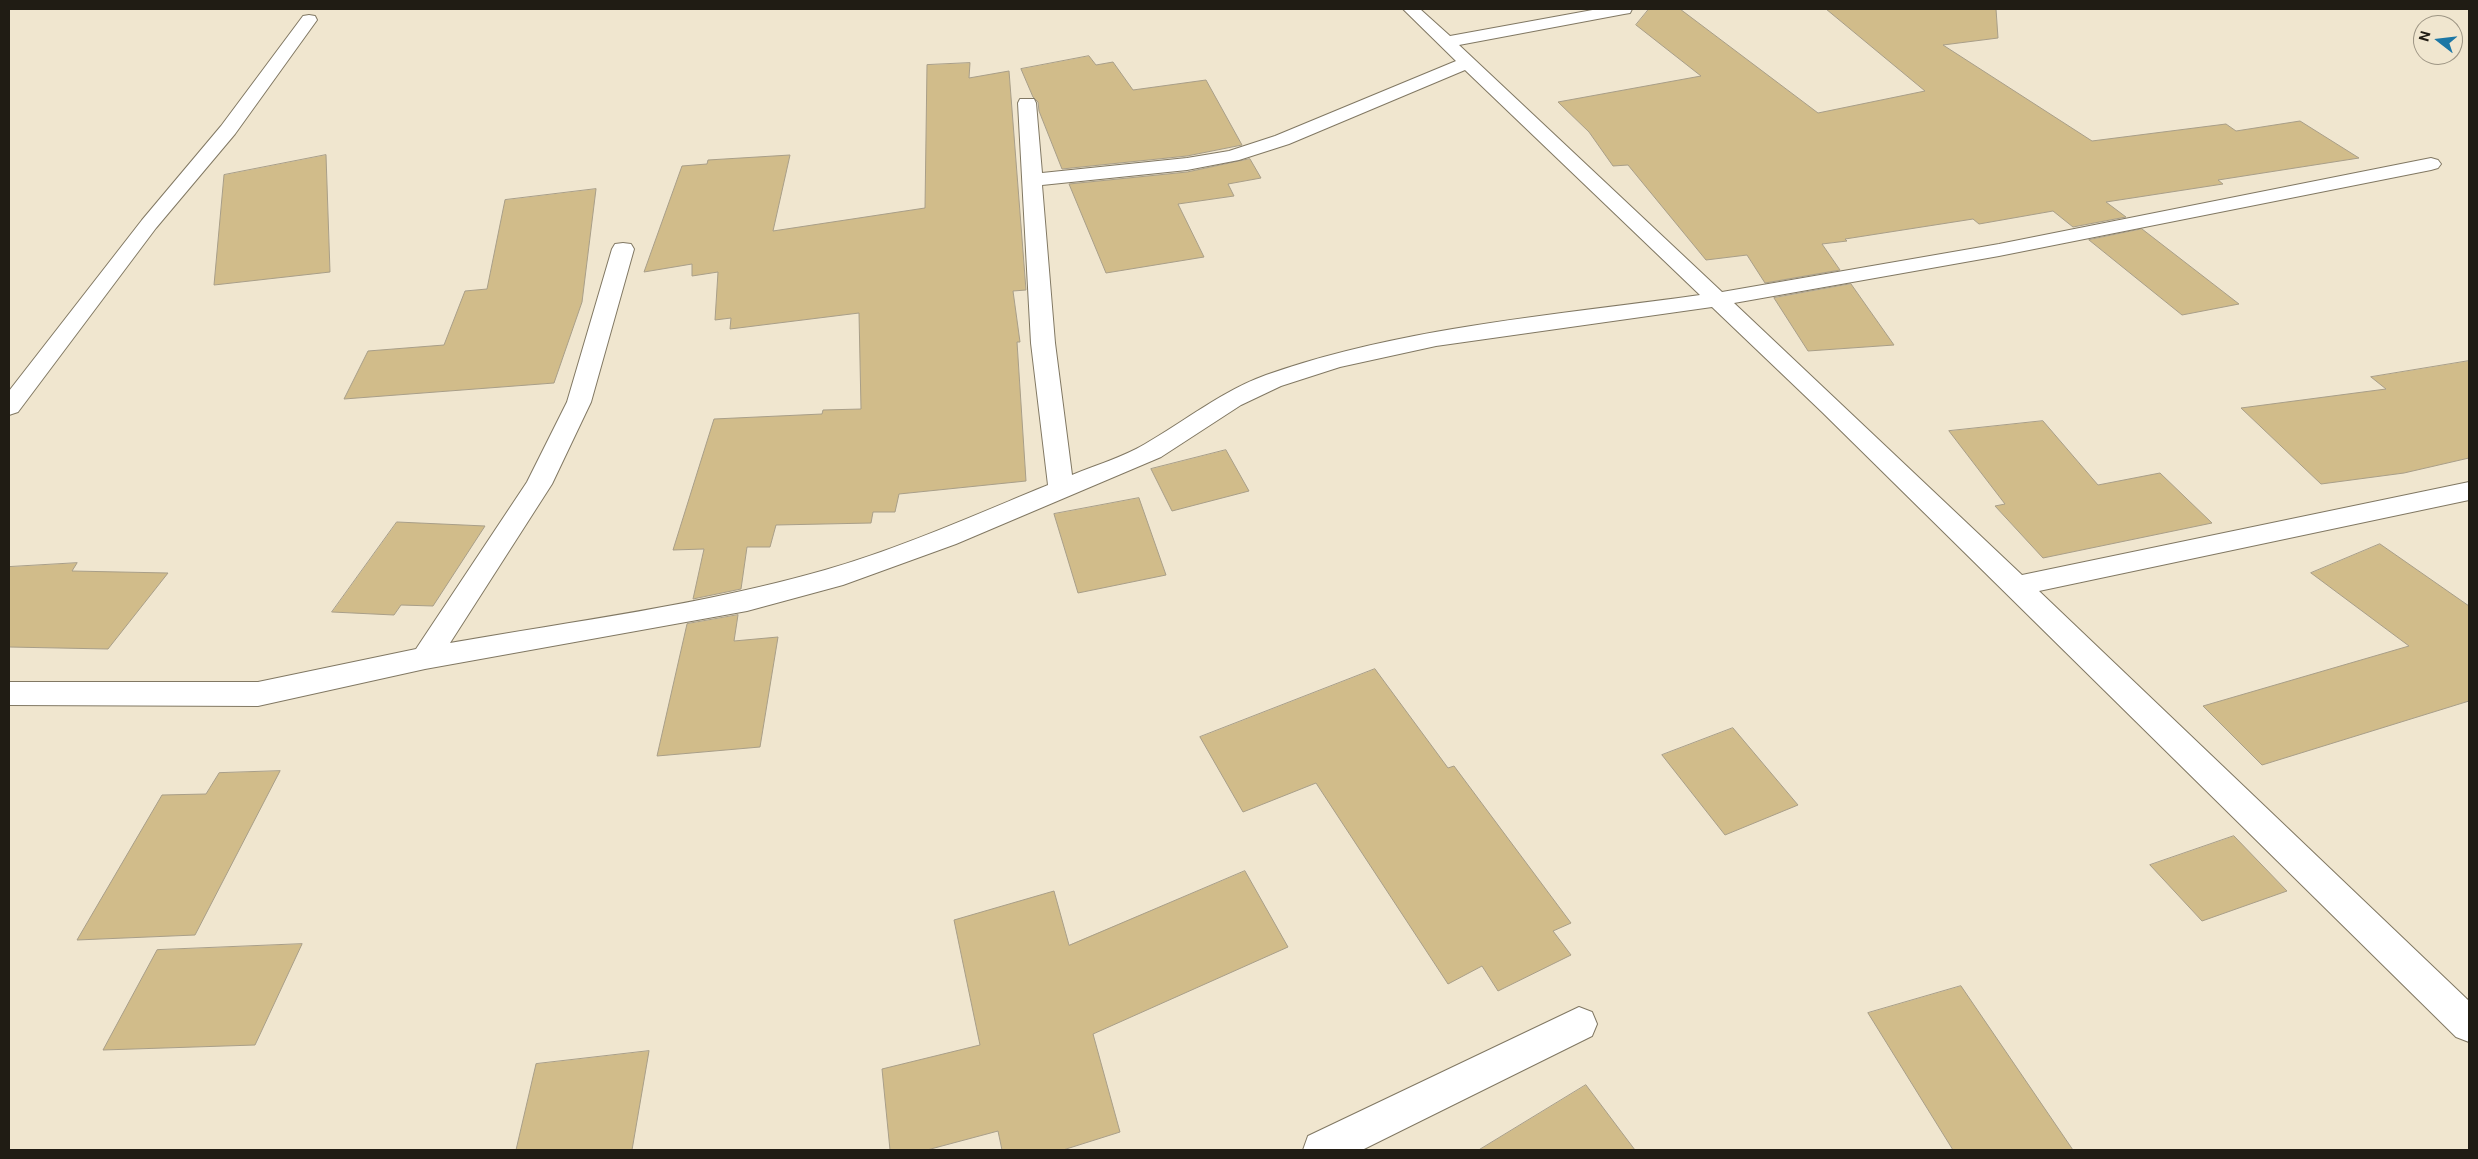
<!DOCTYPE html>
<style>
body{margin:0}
#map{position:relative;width:2478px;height:1159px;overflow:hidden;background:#f0e6cf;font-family:Roboto,sans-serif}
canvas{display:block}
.frame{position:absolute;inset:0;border:10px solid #201c14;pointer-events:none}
.north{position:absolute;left:2413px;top:15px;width:50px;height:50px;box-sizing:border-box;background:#f0e6cf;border:1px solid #9d9584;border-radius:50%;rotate:286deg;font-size:14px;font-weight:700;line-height:20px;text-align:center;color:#201c14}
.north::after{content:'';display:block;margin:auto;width:18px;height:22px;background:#1c77a5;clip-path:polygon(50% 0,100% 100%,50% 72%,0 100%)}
</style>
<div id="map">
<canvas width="2478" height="1159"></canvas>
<div class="frame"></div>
<div class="north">N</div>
</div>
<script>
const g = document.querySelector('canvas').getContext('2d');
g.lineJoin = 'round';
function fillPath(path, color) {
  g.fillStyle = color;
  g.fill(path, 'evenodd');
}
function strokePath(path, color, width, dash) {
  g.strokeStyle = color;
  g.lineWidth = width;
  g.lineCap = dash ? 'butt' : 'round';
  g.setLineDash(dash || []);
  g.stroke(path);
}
const building = new Path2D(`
 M 1649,9 L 1680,9 L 1818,113 L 1925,91 L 1826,9 L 1996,9 L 1998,38 L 1943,45 L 2092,141 L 2226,124 L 2236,131 L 2300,121 L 2359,158 L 2218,180 L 2223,184 L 2106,202 L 2126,217 L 2073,227 L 2053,211 L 1979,224 L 1973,219 L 1845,239 L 1847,241 L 1822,244 L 1840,270 L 1765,283 L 1747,255 L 1706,260 L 1628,165 L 1613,166 L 1589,132 L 1558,102 L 1701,76 L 1636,25 Z
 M 1089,56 L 1096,65 L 1113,62 L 1133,90 L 1206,80 L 1242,145 L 1187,156 L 1062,169 L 1039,111 L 1038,102 L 1033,97 L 1021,69 Z
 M 970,63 L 969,78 L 1009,71 L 1026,290 L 1013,291 L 1020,342 L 1017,342 L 1026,481 L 899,494 L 895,512 L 873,512 L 871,523 L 776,525 L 770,547 L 747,547 L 741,589 L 693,599 L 704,549 L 673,550 L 714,419 L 822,414 L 823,410 L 861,409 L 859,313 L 730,329 L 731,318 L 715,320 L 718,272 L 692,276 L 692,264 L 644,272 L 682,166 L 707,164 L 708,160 L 790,155 L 773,231 L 925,208 L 927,65 Z
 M 326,155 L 330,272 L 214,285 L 224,175 Z
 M 1250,159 L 1261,178 L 1228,184 L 1234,196 L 1178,204 L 1204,257 L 1106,273 L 1069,184 L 1187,172 Z
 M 596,189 L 582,302 L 554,383 L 344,399 L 368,351 L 444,345 L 465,291 L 487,289 L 505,200 Z
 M 2142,229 L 2239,304 L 2182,315 L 2089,240 Z
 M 1851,284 L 1894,345 L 1808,351 L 1774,298 Z
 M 2469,361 L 2469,458 L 2404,473 L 2321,484 L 2241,408 L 2386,389 L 2371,377 Z
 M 2043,421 L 2098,485 L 2160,473 L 2212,523 L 2043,558 L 1995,506 L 2005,504 L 1949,431 Z
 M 1226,450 L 1249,491 L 1172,511 L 1151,469 Z
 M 1139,498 L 1166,575 L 1078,593 L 1054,514 Z
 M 397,522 L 485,526 L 433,606 L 401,605 L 394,615 L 332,612 Z
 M 2380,544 L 2469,606 L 2469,701 L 2262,765 L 2203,706 L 2409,646 L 2311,573 Z
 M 77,563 L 72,571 L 168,573 L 108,649 L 9,647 L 9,567 Z
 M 738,615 L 734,641 L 778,637 L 760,747 L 657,756 L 687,624 Z
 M 1375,669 L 1448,768 L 1454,766 L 1571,923 L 1553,931 L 1571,955 L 1498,991 L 1482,966 L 1448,984 L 1316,783 L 1243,812 L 1200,737 Z
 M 1733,728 L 1798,805 L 1725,835 L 1662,755 Z
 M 280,771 L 195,935 L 77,940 L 162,795 L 206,794 L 219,773 Z
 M 2234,836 L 2287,891 L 2202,921 L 2150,865 Z
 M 1245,871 L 1288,947 L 1093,1034 L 1120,1132 L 1063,1150 L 1002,1150 L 998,1131 L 927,1150 L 890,1150 L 882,1069 L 980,1045 L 954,920 L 1054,891 L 1069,945 Z
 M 302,944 L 255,1045 L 103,1050 L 157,950 Z
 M 1961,986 L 2073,1150 L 1953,1150 L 1868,1013 Z
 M 649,1051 L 632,1150 L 516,1150 L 536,1064 Z
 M 1586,1085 L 1635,1150 L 1479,1150 Z`);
const minor = new Path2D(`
 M 1403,9 L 1420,9 L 1450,36 L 1598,9 L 1632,9 L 1630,13 L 1624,14 L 1459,45 L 1722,292 L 1999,244 L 2431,158 L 2438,160 L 2441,164 L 2438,168 L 2431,170 L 1999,256 L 1734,303 L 2022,575 L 2469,482 L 2469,500 L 2039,591 L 2469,1001 L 2469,1042 L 2456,1037 L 1822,412 L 1712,307 L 1436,346 L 1340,367 L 1281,386 L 1241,405 L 1161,457 L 956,544 L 843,585 L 747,611 L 425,669 L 258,706 L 9,705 L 9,682 L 258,682 L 416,649 L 527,482 L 567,402 L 612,249 L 615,244 L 623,243 L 631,244 L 634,249 L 591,402 L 552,484 L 450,643 C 575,621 703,605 825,570 C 901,548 975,515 1048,485 L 1031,343 L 1018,103 L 1020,99 L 1034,99 L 1036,103 L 1042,173 L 1187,158 L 1229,151 L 1275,136 L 1456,61 ZM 1465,70 L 1700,295 C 1557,315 1402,327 1266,375 C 1222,391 1185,421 1145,444 C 1123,457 1096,465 1072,475 L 1055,343 L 1042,185 L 1187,170 L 1239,160 L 1289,144 Z
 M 309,15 L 315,16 L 317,20 L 235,134 L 156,228 L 18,412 L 9,415 L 9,391 L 142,220 L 221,126 L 303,16 Z
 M 1579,1007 L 1592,1012 L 1597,1024 L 1592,1036 L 1362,1150 L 1303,1150 L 1308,1136 Z`);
fillPath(building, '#d1bc8a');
strokePath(building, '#a89e88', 1);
strokePath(minor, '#817863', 2);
fillPath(minor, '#fff');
</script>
